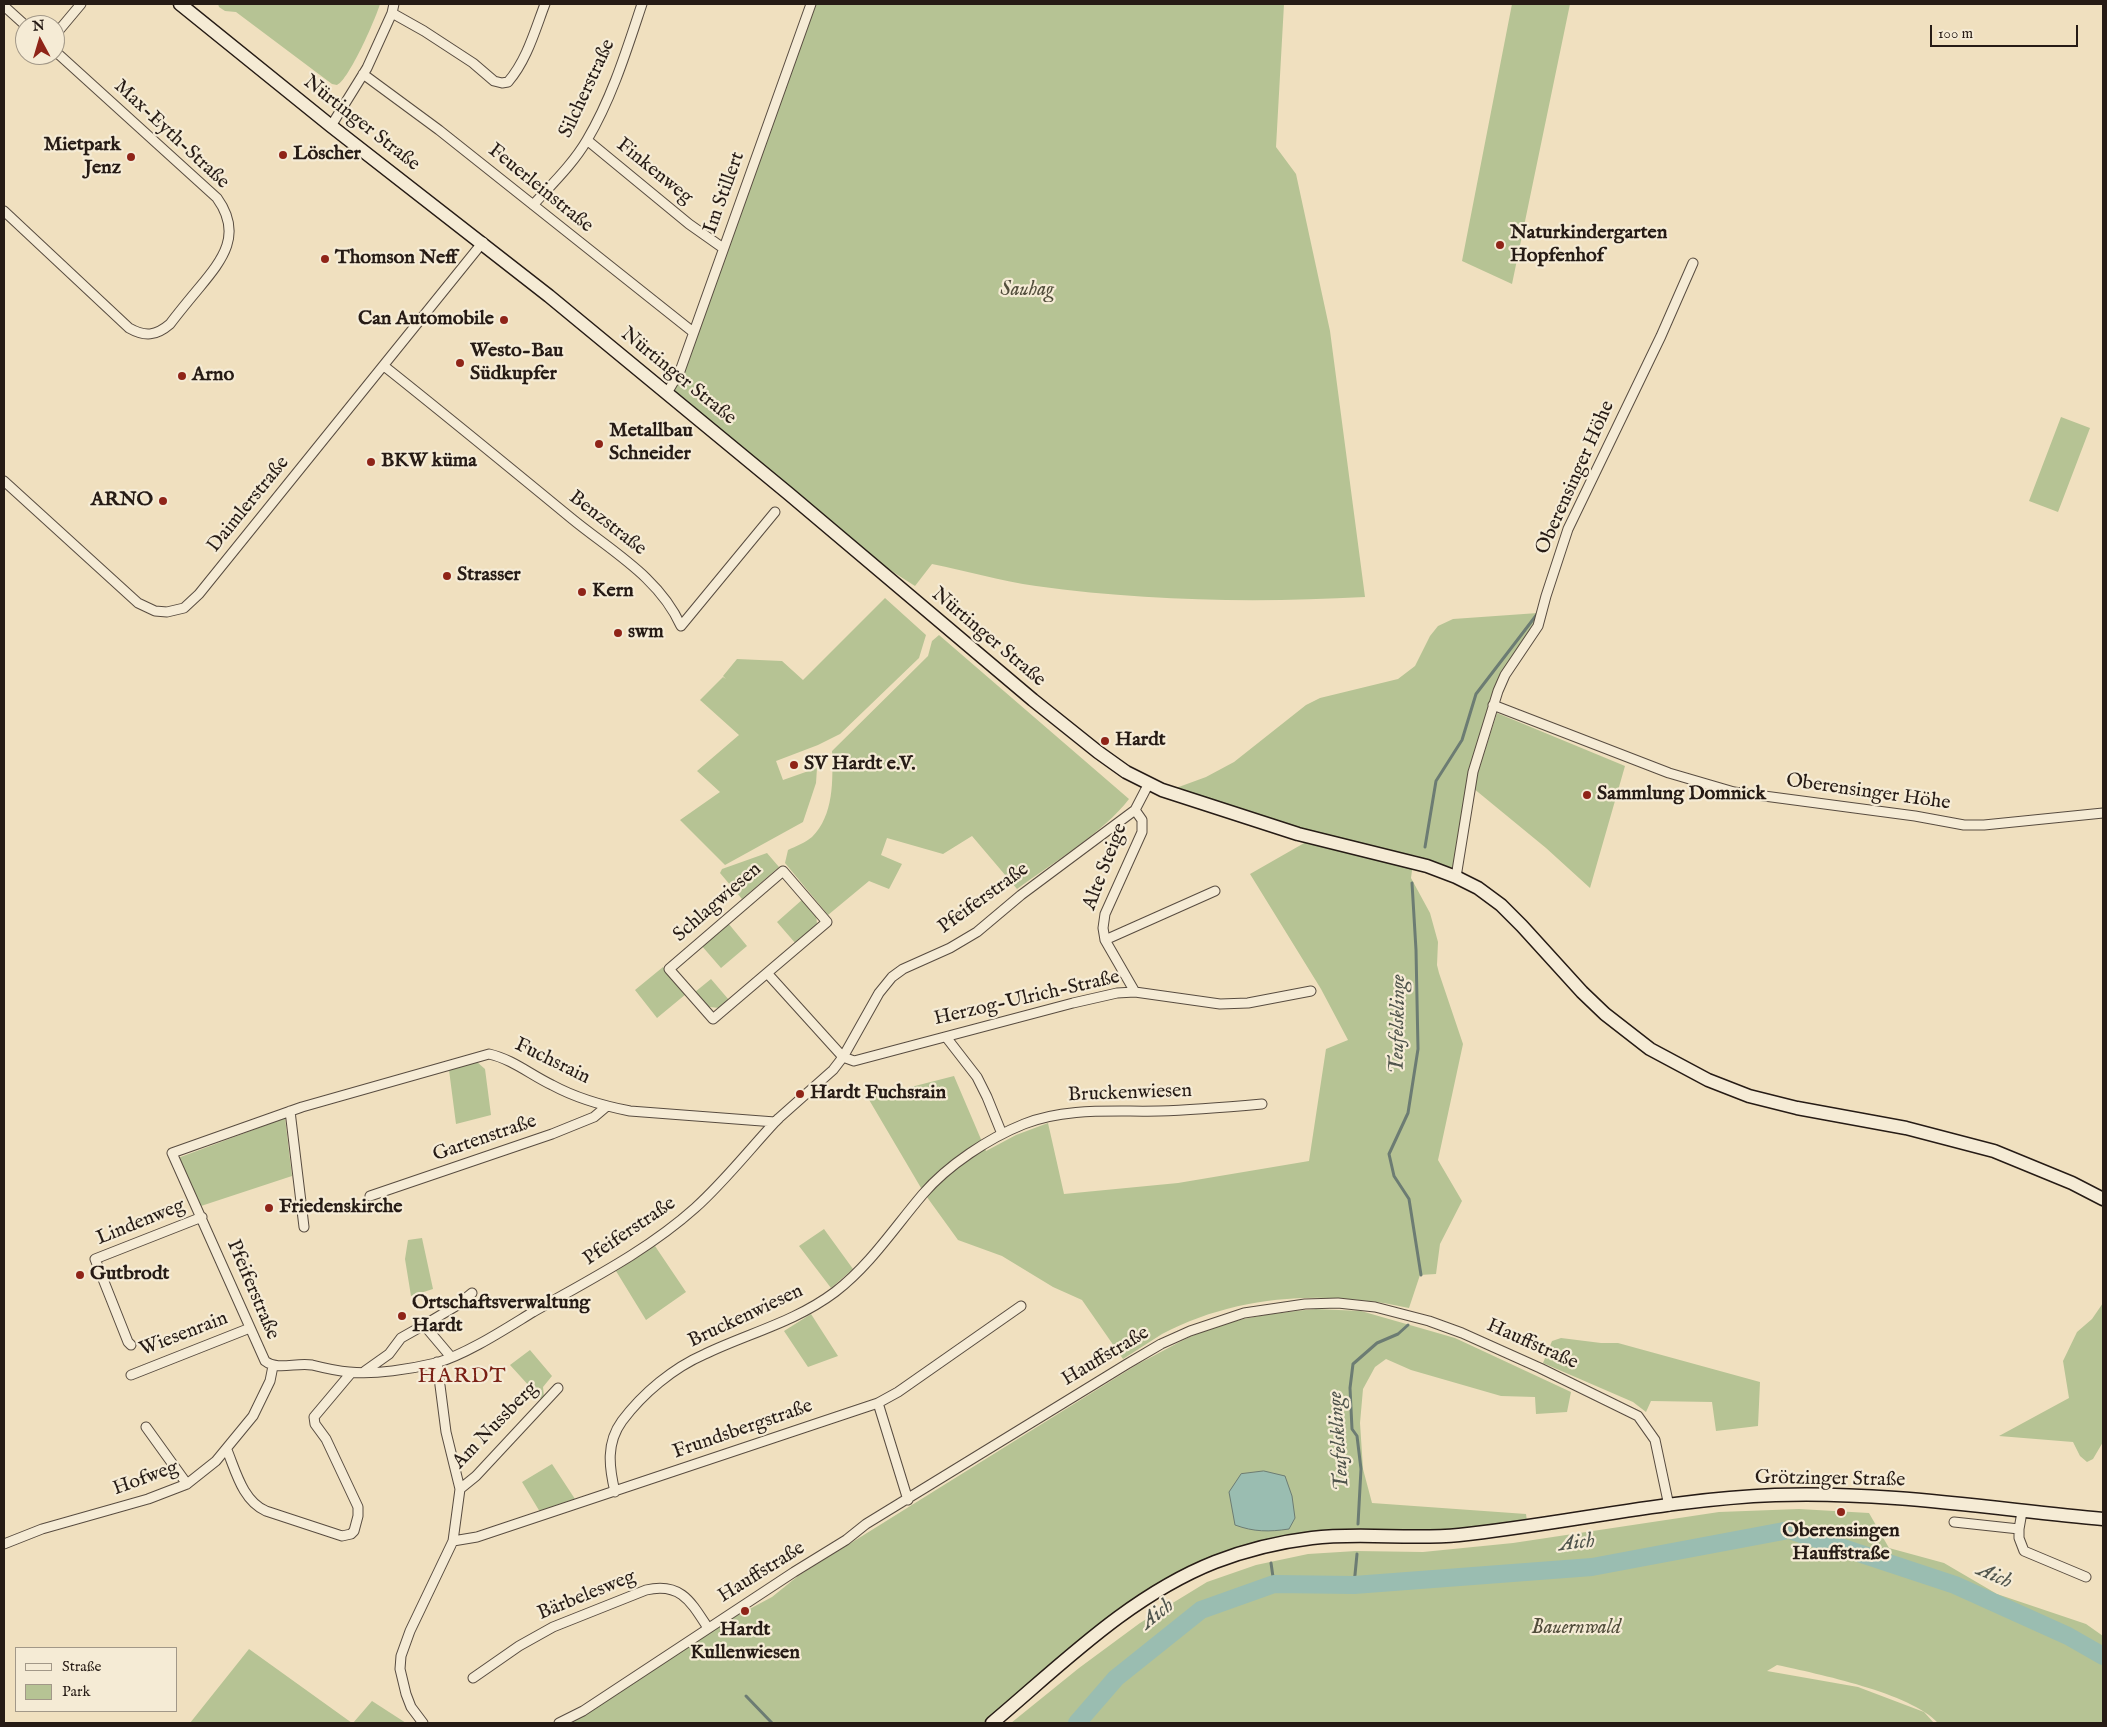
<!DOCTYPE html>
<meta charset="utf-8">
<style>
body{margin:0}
#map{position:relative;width:2107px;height:1727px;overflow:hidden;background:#f0e0bf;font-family:"IM FELL English",serif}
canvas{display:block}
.frame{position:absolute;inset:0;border:5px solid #261b15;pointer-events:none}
.legend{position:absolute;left:15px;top:1647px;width:162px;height:65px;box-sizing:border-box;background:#f5ebd5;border:1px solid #a29888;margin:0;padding:6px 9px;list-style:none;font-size:15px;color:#261b15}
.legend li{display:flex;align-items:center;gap:10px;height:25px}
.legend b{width:25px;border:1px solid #a29888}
.north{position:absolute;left:15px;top:15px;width:50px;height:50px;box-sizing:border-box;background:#f5ebd5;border:1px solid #a29888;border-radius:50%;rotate:354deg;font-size:14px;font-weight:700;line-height:20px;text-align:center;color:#261b15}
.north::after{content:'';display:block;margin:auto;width:18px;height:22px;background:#8f2418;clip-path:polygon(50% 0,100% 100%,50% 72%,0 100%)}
.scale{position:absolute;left:1930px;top:25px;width:148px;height:22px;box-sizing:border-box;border:2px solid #261b15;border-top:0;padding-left:6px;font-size:15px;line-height:18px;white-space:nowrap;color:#261b15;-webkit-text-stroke:4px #f5ebd5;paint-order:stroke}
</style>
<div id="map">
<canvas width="2107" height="1727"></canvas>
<div class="frame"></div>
<ul class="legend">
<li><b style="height:6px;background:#f5ebd5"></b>Straße</li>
<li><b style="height:14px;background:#b6c394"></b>Park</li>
</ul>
<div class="north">N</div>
<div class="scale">100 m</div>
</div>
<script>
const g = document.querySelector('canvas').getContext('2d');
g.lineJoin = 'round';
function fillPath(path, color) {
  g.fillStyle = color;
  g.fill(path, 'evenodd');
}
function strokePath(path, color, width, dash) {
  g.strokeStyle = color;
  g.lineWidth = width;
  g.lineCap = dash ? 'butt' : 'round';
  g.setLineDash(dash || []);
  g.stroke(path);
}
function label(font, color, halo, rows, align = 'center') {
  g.font = font + ' "IM FELL English",serif';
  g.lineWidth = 4.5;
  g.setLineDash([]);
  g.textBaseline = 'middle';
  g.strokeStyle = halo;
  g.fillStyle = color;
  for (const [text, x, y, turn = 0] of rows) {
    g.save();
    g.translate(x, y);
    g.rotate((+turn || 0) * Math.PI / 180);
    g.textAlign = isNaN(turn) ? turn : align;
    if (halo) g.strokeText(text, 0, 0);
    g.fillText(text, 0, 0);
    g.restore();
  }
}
const green = new Path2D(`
 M 218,4 L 380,4 C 376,18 349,80 337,85 L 332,84 L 236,12 L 225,11 L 219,7 Z
 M 811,4 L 1284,4 L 1276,147 L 1296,174 L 1330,331 L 1365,597 C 1255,603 1145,601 1036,586 C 1001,581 967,571 932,564 L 915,586 L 846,542 L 667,393 Z
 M 1512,4 L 1570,4 L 1512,284 L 1462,261 Z
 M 2061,417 L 2090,428 L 2058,512 L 2029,501 Z
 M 885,598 L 926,635 L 919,658 L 840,734 L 818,745 L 776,761 L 783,780 L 817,768 L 816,783 L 803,822 L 725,865 L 680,820 L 720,792 L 697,771 L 739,735 L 700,700 L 723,677 L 726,679 L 723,676 L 737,659 L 782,661 L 803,680 Z
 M 1538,613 L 1541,615 L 1491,705 L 1453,868 L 1414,855 L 1411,878 L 1430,913 L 1438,942 L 1437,965 L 1439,973 L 1463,1044 L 1438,1160 L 1462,1201 L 1440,1244 L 1436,1274 L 1420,1275 L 1409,1308 C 1327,1290 1238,1294 1162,1334 C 1149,1342 1136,1351 1123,1359 L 1082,1300 L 1053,1287 L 1002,1256 L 958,1240 L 924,1193 L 868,1098 L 954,1076 L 986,1151 L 1016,1135 L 1048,1123 L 1064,1194 L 1178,1183 L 1309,1161 L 1326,1049 L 1348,1040 L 1321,989 L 1250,874 L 1320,834 L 1176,788 L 1206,777 L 1234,762 L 1306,705 L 1320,698 L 1398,679 L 1415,666 L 1430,636 L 1438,626 L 1453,619 Z
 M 939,635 L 1129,799 C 1104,832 1051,864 1017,889 L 972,836 L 943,854 L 887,838 L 881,855 L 902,864 L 889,889 L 869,881 L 828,915 L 785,863 L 788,850 C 796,846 805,843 812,837 C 834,815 833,780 832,751 L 928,656 L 932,641 Z
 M 1497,713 L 1625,766 L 1590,888 L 1546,848 L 1473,788 Z
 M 767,853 L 779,867 L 742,899 L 720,873 L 722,869 Z
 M 803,899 L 816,914 L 817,924 L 796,944 L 777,922 Z
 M 728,923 L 747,946 L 721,968 L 701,945 Z
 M 663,967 L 686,994 L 657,1018 L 635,990 Z
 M 711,979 L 729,1000 L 720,1008 L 709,1007 L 695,992 Z
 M 477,1062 L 485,1069 L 491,1115 L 456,1124 L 449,1070 Z
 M 285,1118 L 292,1176 L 201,1206 L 178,1158 Z
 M 824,1229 L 853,1269 L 831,1288 L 799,1246 Z
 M 422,1238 L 433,1289 L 411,1296 L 405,1259 L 408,1240 Z
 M 655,1246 L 686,1292 L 646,1320 L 616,1271 Z
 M 2103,1303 L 2103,1442 L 2093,1459 L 2087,1462 L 2080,1456 L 2073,1442 L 1999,1436 L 2069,1398 L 2063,1361 L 2077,1332 L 2092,1319 Z
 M 1316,1309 L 1361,1311 L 1455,1338 L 1571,1392 L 1567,1412 L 1536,1414 L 1535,1397 L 1501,1396 L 1411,1370 L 1386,1359 L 1375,1367 L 1363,1389 L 1360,1423 L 1363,1469 L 1372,1503 L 1526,1514 L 1527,1521 L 1441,1532 L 1320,1532 L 1179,1573 L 984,1723 L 570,1723 L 588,1713 L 725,1622 L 772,1597 L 798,1576 L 1138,1364 C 1156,1355 1174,1344 1192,1336 C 1232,1318 1273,1313 1316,1309 Z
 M 811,1314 L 838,1356 L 808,1367 L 784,1331 Z
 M 1561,1338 L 1601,1343 L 1618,1343 L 1760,1382 L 1758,1426 L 1716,1431 L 1712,1402 L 1651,1401 L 1646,1412 L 1633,1402 L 1543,1363 L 1552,1341 Z
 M 530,1350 L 552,1376 L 543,1387 L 544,1397 L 541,1399 L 510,1365 Z
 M 552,1464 L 575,1499 L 540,1512 L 522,1482 Z
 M 1799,1509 L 1869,1513 L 1889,1548 L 1944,1563 L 1997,1594 L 2086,1624 L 2103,1636 L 2103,1723 L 1938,1723 C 1911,1693 1818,1674 1777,1665 L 1767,1671 L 1858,1687 L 1924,1712 L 1934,1723 L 1011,1723 L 1079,1668 L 1140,1623 L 1207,1582 L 1256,1565 L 1308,1554 L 1356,1551 L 1423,1552 L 1513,1543 L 1719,1512 Z
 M 249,1649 L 352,1723 L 190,1723 Z
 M 372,1701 L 406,1723 L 353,1723 Z`);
const water = new Path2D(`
 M 1264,1471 L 1285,1476 L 1292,1496 L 1295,1518 L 1289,1529 C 1269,1532 1254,1532 1235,1525 L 1229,1492 L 1241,1474 Z`);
const stream = new Path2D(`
 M 1425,847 L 1436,781 L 1462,740 L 1476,694 L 1538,613
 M 1412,883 L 1416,950 L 1418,1049 L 1408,1113 L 1389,1154 L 1394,1176 L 1409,1199 L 1421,1275
 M 1358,1524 L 1361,1469 L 1357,1436 L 1352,1429 L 1350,1388 L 1353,1364 L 1377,1343 L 1398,1334 L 1408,1325
 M 1271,1563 L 1274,1584
 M 1354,1585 L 1357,1554
 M 746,1696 L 772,1723`);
const river = new Path2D(`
 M 1077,1723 L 1116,1678 L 1201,1610 L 1274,1584 L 1354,1585 L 1592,1567 L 1789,1530 L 1955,1585 L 2068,1636 L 2103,1656`);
const street = new Path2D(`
 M 4,6 L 25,25
 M 392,13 L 424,31 L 473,63 L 494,81 L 502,83 L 508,82 C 527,60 535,30 545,4
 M 55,35 L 81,4
 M 363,74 L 439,130 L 693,332
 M 331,126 L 367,68 L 392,13 L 394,4
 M 587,140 L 689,224 L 723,248
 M 533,205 C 552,184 573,164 587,140 C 612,98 627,49 642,4
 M 4,211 L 129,328 C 145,337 156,336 170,324 C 179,312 189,300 199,288 C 223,259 243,234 217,198 L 55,51
 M 384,366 C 447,416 509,467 571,518 C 611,551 659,577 681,626 L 775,512
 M 667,393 L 680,371 L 811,4
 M 4,481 L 138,603 L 155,611 L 167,612 L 184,608 L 199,594 L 483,242
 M 1493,705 L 1669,773 L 1734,792 L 1915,816 L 1964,825 L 1984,825 L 2103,813
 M 1456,877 L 1473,772 L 1498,691 L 1505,675 L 1538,626 L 1546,596 L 1568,529 L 1661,336 L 1693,263
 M 1105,940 L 1215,891
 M 767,973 L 827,922 L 783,871 L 669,969 L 713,1019 L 767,973 L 843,1057 L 854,1061 L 1073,1003 L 1117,993 L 1135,992 L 1220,1004 L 1248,1003 L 1311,991
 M 1135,992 L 1105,940 L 1103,928 L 1105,914 L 1142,832 L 1142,820 L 1135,810
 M 946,1037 L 977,1077 L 987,1097 L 1002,1134
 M 290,1111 L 304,1227
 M 775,1122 L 630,1111 C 604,1106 576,1098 552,1085 C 531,1075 512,1059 489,1054 L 302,1107 L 172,1153 L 265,1361 C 278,1371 296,1362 312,1365 C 324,1368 337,1371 349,1372 C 374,1375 411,1369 436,1363 C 467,1354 505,1329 533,1312 C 589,1280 647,1251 695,1208 C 724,1182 749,1150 775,1122 L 779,1118 L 833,1070 L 843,1057 L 879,993 L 892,977 L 903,969 L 950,948 L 977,932 L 1021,895 L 1135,810 L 1148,785
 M 370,1196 L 552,1134 L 594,1117 L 607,1106
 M 424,1325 L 456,1306 L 472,1293
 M 131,1345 L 128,1342 L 95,1259 L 202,1217
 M 365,1371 L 389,1354 L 401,1338 L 424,1325 L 451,1357
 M 131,1375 L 250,1328
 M 878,1403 L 908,1500
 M 146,1427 L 187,1484
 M 227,1450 C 236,1472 243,1501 266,1511 L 342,1536 L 351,1534 L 354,1531 L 358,1516 L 358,1507 L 326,1439 L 315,1424 L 314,1417 L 351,1373
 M 460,1489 L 476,1476 L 558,1388
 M 615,1492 C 609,1467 606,1443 622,1421 C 643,1393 673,1368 705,1354 C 749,1333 795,1322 835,1292 C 871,1264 894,1228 923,1194 C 948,1165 989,1138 1024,1124 C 1066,1107 1115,1112 1159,1111 C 1193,1110 1228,1107 1262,1104
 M 1954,1522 L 2019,1529 L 2022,1512
 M 2019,1529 L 2019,1538 L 2024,1551 L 2086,1577
 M 453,1541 L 477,1537 L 878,1403 L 898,1392 L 1021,1306
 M 4,1544 L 42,1529 L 148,1499 L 187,1484 L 216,1461 L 253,1416 L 270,1381 L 273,1366
 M 473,1678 L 519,1646 L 553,1627 L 646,1590 C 681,1582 691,1602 708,1628
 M 423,1723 L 411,1707 L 406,1694 L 400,1669 L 401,1656 L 410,1631 L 453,1541 L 460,1489 L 446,1432 L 437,1362
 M 559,1723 L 583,1711 L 794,1572 L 846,1540 L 866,1524 L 1127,1364 L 1161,1344 L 1190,1331 L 1244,1313 L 1305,1304 L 1338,1303 L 1375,1307 L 1429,1321 L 1462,1333 L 1540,1368 L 1638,1416 L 1655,1440 L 1669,1506`);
const secondary = new Path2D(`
 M 180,4 L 331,126 L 549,296 L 789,494 L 1033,700 L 1098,752 L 1126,772 L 1162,790 L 1298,834 L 1427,866 L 1456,877 L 1478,888 L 1501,905 L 1522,926 L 1582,992 L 1605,1014 L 1650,1049 L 1708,1080 L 1749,1096 L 1797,1108 L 1906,1128 L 1994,1151 L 2072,1183 L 2103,1199
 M 992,1723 C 1061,1665 1129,1596 1215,1562 C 1246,1550 1279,1542 1312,1538 C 1361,1532 1410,1540 1459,1535 C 1564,1524 1669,1499 1775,1495 C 1884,1491 1994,1509 2103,1519`);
const markers = [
 [283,155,5,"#8f2418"],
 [131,157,5,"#8f2418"],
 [1500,245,5,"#8f2418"],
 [325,259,5,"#8f2418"],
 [504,320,5,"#8f2418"],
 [460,363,5,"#8f2418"],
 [182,376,5,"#8f2418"],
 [599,444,5,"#8f2418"],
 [371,462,5,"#8f2418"],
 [163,501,5,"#8f2418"],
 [447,576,5,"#8f2418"],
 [582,592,5,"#8f2418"],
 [618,633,5,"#8f2418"],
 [1105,741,5,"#8f2418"],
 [794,765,5,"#8f2418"],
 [1587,795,5,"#8f2418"],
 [800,1094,5,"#8f2418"],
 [269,1208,5,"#8f2418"],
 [80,1275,5,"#8f2418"],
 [402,1316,5,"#8f2418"],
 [1841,1512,5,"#8f2418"],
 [745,1611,5,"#8f2418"]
];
const streetNames = [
 ["Silcherstraße",588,89,-65],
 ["Nürtinger Straße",361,124,38],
 ["Max-Eyth-Straße",171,135,43],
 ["Finkenweg",654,172,39],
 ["Feuerleinstraße",540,189,39],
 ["Im Stillert",725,193,-70],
 ["Nürtinger Straße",678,377,39],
 ["Oberensinger Höhe",1576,478,-66],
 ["Daimlerstraße",249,505,-51],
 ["Benzstraße",607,524,38],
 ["Nürtinger Straße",988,638,40],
 ["Oberensinger Höhe",1868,793,8],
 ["Alte Steige",1106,867,-69],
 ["Pfeiferstraße",984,899,-36],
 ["Schlagwiesen",718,903,-41],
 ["Herzog-Ulrich-Straße",1027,999,-13],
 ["Fuchsrain",552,1062,26],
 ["Bruckenwiesen",1130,1094,-2],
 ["Gartenstraße",485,1139,-19],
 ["Lindenweg",141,1223,-22],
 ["Pfeiferstraße",630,1232,-34],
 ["Pfeiferstraße",252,1290,67],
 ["Bruckenwiesen",746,1317,-25],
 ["Wiesenrain",184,1335,-21],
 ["Hauffstraße",1532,1345,24],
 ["Hauffstraße",1106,1357,-31],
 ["Am Nussberg",496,1426,-46],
 ["Frundsbergstraße",743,1430,-19],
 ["Hofweg",146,1479,-20],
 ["Grötzinger Straße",1830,1480,1],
 ["Hauffstraße",762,1573,-32],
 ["Bärbelesweg",587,1596,-22]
];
const poiNames = [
 ["Mietpark",121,146,"right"],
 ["Jenz",121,169,"right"],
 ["Löscher",293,155],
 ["Naturkindergarten",1510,234],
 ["Hopfenhof",1510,257],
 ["Thomson Neff",335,259],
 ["Can Automobile",494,320,"right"],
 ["Westo-Bau",470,352],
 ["Südkupfer",470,375],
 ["Arno",192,376],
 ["Metallbau",609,432],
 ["Schneider",609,455],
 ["BKW küma",381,462],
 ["ARNO",153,501,"right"],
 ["Strasser",457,576],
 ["Kern",592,592],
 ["swm",628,633],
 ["Hardt",1115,741],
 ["SV Hardt e.V.",804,765],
 ["Sammlung Domnick",1597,795],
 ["Hardt Fuchsrain",810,1094],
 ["Friedenskirche",279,1208],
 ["Gutbrodt",90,1275],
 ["Ortschaftsverwaltung",412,1304],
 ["Hardt",412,1327],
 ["Oberensingen",1841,1532,"center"],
 ["Hauffstraße",1841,1555,"center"],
 ["Hardt",745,1631,"center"],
 ["Kullenwiesen",745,1654,"center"]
];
const parkNames = [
 ["Sauhag",1027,291],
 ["Bauernwald",1576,1629]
];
const waterNames = [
 ["Teufelsklinge",1399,1024,-89],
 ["Teufelsklinge",1340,1441,-94],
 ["Aich",1577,1544,-6],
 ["Aich",1994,1577,24],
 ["Aich",1158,1615,-39]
];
const quarterNames = [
 ["HARDT",462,1377]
];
fillPath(green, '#b6c394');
fillPath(water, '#9abdb1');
strokePath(water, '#6c7c73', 1);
strokePath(stream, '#6c7c73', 3);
strokePath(river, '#9abdb1', 18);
strokePath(street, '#584c40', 11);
strokePath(secondary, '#261b15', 15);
strokePath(street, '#f5ebd5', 9);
strokePath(secondary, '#f5ebd5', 12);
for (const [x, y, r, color] of markers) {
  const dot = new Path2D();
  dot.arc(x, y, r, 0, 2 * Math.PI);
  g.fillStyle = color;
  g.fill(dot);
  strokePath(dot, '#f5ebd5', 2);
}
label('20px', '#261b15', '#f5ebd5', streetNames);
label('bold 20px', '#261b15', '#f5ebd5', poiNames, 'left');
label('italic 20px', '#514d3b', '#f5ebd5', parkNames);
label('italic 21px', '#4f544c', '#f5ebd5', waterNames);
g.letterSpacing = '1px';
label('22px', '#7a1f14', '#f5ebd5', quarterNames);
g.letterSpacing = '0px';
</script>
